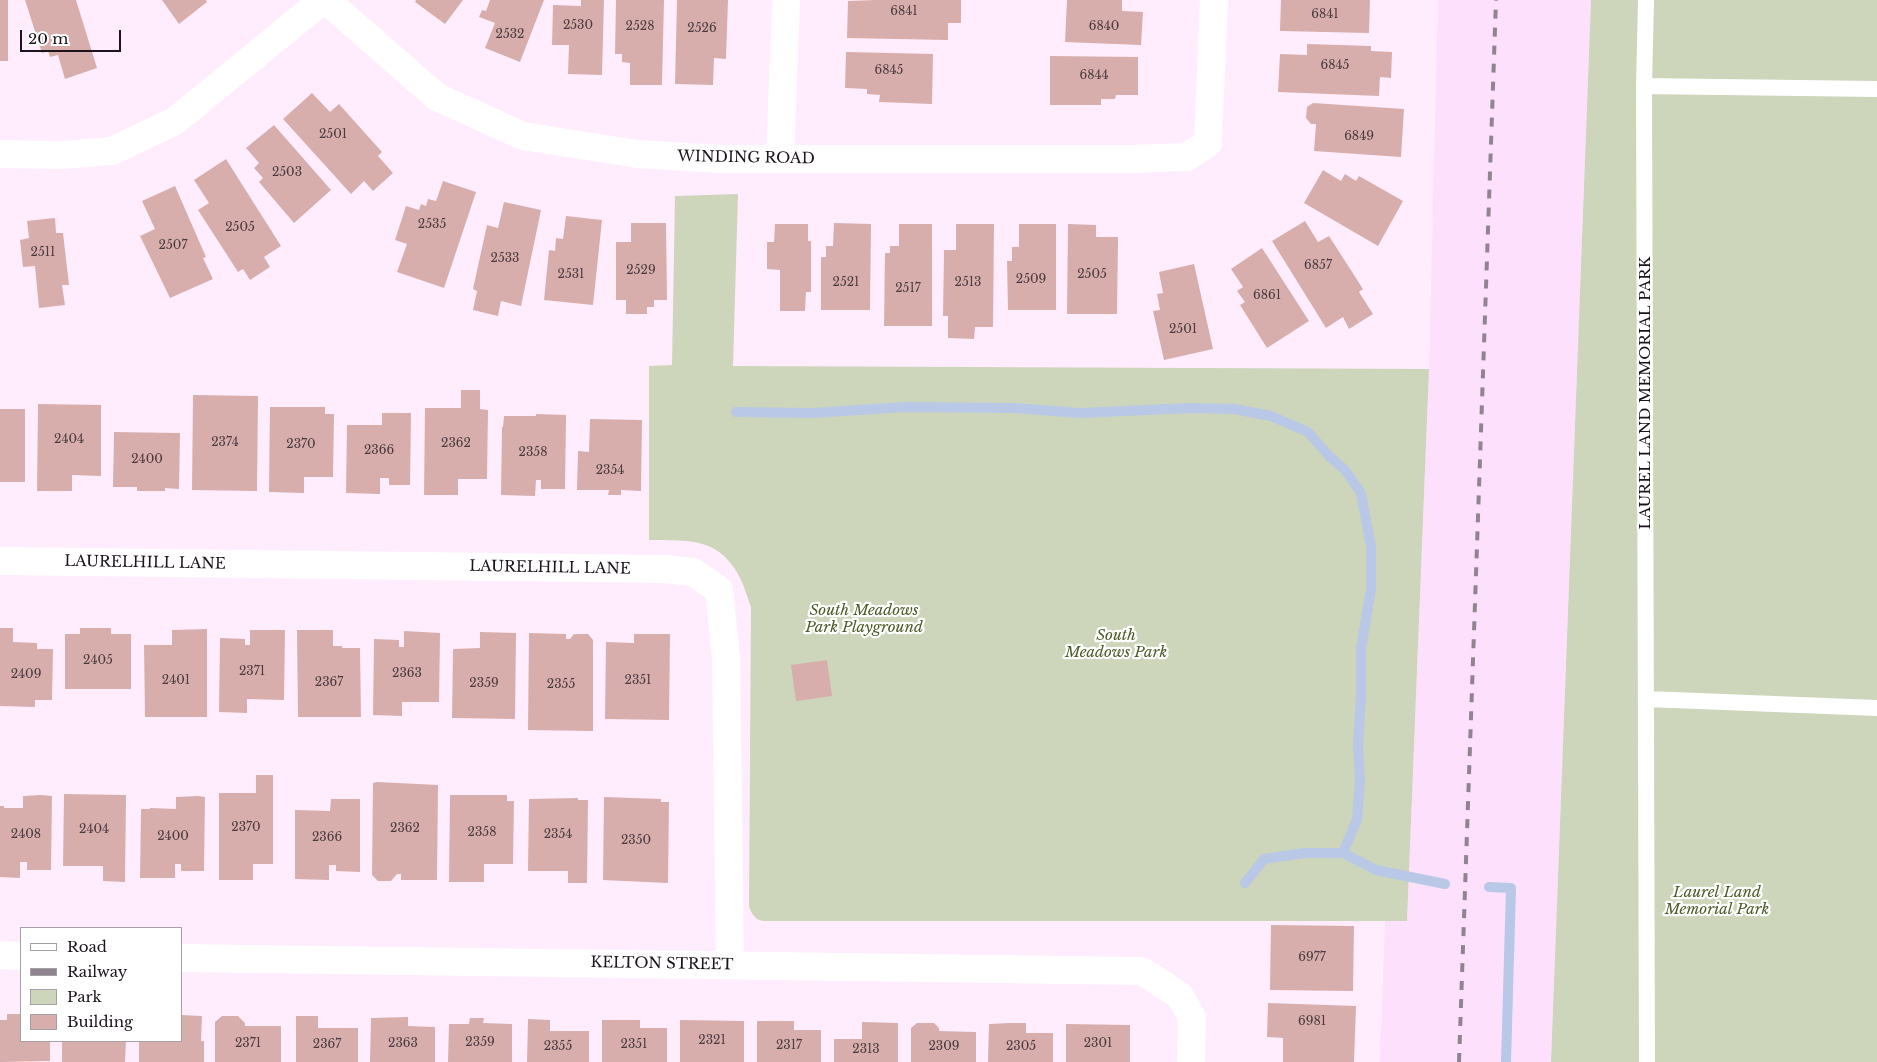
<!DOCTYPE html>
<style>
body{margin:0}
#map{position:relative;width:1877px;height:1062px;overflow:hidden;background:#ffedfe;font-family:"Libre Baskerville",serif}
canvas{display:block}
.legend{position:absolute;left:20px;top:927px;width:162px;height:115px;box-sizing:border-box;background:#fff;border:1px solid #a4a1a4;margin:0;padding:6px 9px;list-style:none;font-size:15px;color:#1c131c}
.legend li{display:flex;align-items:center;gap:10px;height:25px}
.legend b{width:25px;border:1px solid #a4a1a4}
.scale{position:absolute;left:20px;top:30px;width:101px;height:22px;box-sizing:border-box;border:2px solid #1c131c;border-top:0;padding-left:6px;font-size:15px;line-height:18px;white-space:nowrap;color:#1c131c;-webkit-text-stroke:4px #fff;paint-order:stroke}
</style>
<div id="map">
<canvas width="1877" height="1062"></canvas>
<ul class="legend">
<li><b style="height:6px;background:#fff"></b>Road</li>
<li><b style="height:6px;background:#918491"></b>Railway</li>
<li><b style="height:14px;background:#cdd5bb"></b>Park</li>
<li><b style="height:14px;background:#d7aeac"></b>Building</li>
</ul>
<div class="scale">20 m</div>
</div>
<script>
const g = document.querySelector('canvas').getContext('2d');
g.lineJoin = 'round';
function fillPath(path, color) {
  g.fillStyle = color;
  g.fill(path, 'evenodd');
}
function strokePath(path, color, width, dash) {
  g.strokeStyle = color;
  g.lineWidth = width;
  g.lineCap = dash ? 'butt' : 'round';
  g.setLineDash(dash || []);
  g.stroke(path);
}
function label(font, color, halo, rows, align = 'center') {
  g.font = font + ' "Libre Baskerville",serif';
  g.lineWidth = 4.5;
  g.setLineDash([]);
  g.textBaseline = 'middle';
  g.strokeStyle = halo;
  g.fillStyle = color;
  for (const [text, x, y, turn = 0] of rows) {
    g.save();
    g.translate(x, y);
    g.rotate((+turn || 0) * Math.PI / 180);
    g.textAlign = isNaN(turn) ? turn : align;
    if (halo) g.strokeText(text, 0, 0);
    g.fillText(text, 0, 0);
    g.restore();
  }
}
const built = new Path2D(`
 M 1438,0 L 1591,0 L 1551,1062 L 1380,1062 L 1385,921 L 1407,921 L 1429,369 Z`);
const green = new Path2D(`
 M 1591,0 L 1877,0 L 1877,1062 L 1551,1062 Z
 M 738,194 L 733,366 L 1429,369 L 1407,921 L 763,921 C 755,920 751,913 749,906 L 751,607 C 747,597 744,584 738,574 C 716,536 687,541 649,540 L 649,366 L 672,365 L 675,196 Z`);
const stream = new Path2D(`
 M 736,412 L 813,413 L 905,407 L 1015,408 L 1080,413 L 1190,408 L 1234,409 L 1271,416 L 1308,432 L 1329,456 L 1345,470 L 1361,493 L 1371,547 L 1371,589 L 1361,648 L 1361,696 L 1358,745 L 1360,781 L 1357,819 L 1343,853
 M 1245,883 L 1264,859 L 1305,853 L 1343,853 L 1376,870 L 1445,884
 M 1489,887 L 1511,888 L 1506,1062`);
const building = new Path2D(`
 M 0,0 L 8,0 L 8,61 L 0,61 Z
 M 25,0 L 76,0 L 97,68 L 65,79 L 58,55 L 50,57 L 48,51 L 42,53 Z
 M 162,0 L 206,0 L 207,2 L 179,24 Z
 M 416,0 L 463,0 L 445,24 L 415,2 Z
 M 490,0 L 544,0 L 520,62 L 485,48 L 495,23 L 479,17 L 482,10 L 486,11 Z
 M 581,0 L 604,0 L 602,75 L 568,74 L 569,45 L 552,45 L 553,5 L 581,6 Z
 M 616,0 L 664,0 L 662,85 L 630,85 L 630,63 L 622,62 L 622,54 L 615,54 Z
 M 677,0 L 728,0 L 726,59 L 714,58 L 713,85 L 675,84 Z
 M 876,0 L 961,0 L 961,23 L 948,23 L 948,40 L 847,38 L 848,1 Z
 M 1067,0 L 1122,0 L 1122,11 L 1143,12 L 1141,45 L 1065,42 Z
 M 1281,0 L 1370,0 L 1369,33 L 1280,31 Z
 M 1307,44 L 1371,46 L 1371,51 L 1392,52 L 1391,78 L 1380,77 L 1379,96 L 1278,92 L 1280,54 L 1307,55 Z
 M 846,52 L 933,54 L 932,104 L 879,102 L 880,95 L 867,94 L 867,89 L 845,88 Z
 M 1050,56 L 1138,57 L 1138,95 L 1116,95 L 1115,99 L 1101,99 L 1101,105 L 1050,105 Z
 M 312,93 L 330,112 L 339,104 L 382,152 L 378,156 L 393,173 L 373,191 L 364,181 L 351,194 L 283,119 Z
 M 1313,103 L 1404,109 L 1401,157 L 1314,151 L 1316,124 L 1311,124 L 1306,118 L 1307,107 Z
 M 274,125 L 331,190 L 294,223 L 259,182 L 263,178 L 254,168 L 259,163 L 246,148 Z
 M 226,159 L 281,246 L 264,257 L 270,267 L 250,280 L 243,269 L 238,272 L 198,210 L 209,203 L 194,180 Z
 M 1323,170 L 1341,181 L 1345,174 L 1356,181 L 1359,176 L 1403,201 L 1378,246 L 1304,203 Z
 M 443,181 L 476,192 L 444,288 L 397,272 L 407,244 L 395,240 L 406,206 L 419,210 L 421,204 L 426,206 L 428,199 L 436,201 Z
 M 175,186 L 206,257 L 203,258 L 213,279 L 170,298 L 140,236 L 155,229 L 142,201 Z
 M 504,202 L 541,210 L 521,306 L 501,301 L 498,316 L 473,310 L 477,291 L 473,289 L 487,225 L 498,228 Z
 M 566,216 L 602,220 L 593,305 L 544,300 L 549,250 L 555,251 L 556,238 L 563,239 Z
 M 55,218 L 56,233 L 63,233 L 69,285 L 62,285 L 65,305 L 39,308 L 35,266 L 23,267 L 20,240 L 29,238 L 27,221 Z
 M 1305,221 L 1318,242 L 1329,236 L 1363,289 L 1359,292 L 1373,314 L 1349,329 L 1343,317 L 1326,328 L 1272,241 Z
 M 631,223 L 666,223 L 667,300 L 654,300 L 654,307 L 647,307 L 647,314 L 626,314 L 626,300 L 616,300 L 616,242 L 631,242 Z
 M 834,223 L 871,224 L 870,310 L 821,310 L 821,257 L 826,257 L 826,246 L 833,246 Z
 M 775,224 L 808,224 L 808,241 L 811,241 L 811,292 L 806,292 L 805,311 L 780,311 L 780,270 L 767,269 L 767,242 L 774,242 Z
 M 899,224 L 932,224 L 932,326 L 884,326 L 885,253 L 890,253 L 890,246 L 899,246 Z
 M 956,224 L 994,224 L 993,327 L 975,327 L 974,339 L 948,338 L 948,316 L 943,316 L 944,250 L 956,250 Z
 M 1019,224 L 1056,224 L 1056,310 L 1008,310 L 1007,261 L 1012,261 L 1012,247 L 1019,247 Z
 M 1068,224 L 1096,225 L 1096,237 L 1118,237 L 1117,314 L 1067,314 Z
 M 1262,248 L 1309,321 L 1267,348 L 1240,305 L 1245,302 L 1237,291 L 1243,287 L 1231,269 Z
 M 1194,264 L 1213,349 L 1164,360 L 1153,311 L 1160,310 L 1157,294 L 1163,293 L 1159,272 Z
 M 461,390 L 480,390 L 480,409 L 488,410 L 487,479 L 458,479 L 458,495 L 424,495 L 425,408 L 461,408 Z
 M 193,395 L 258,396 L 257,491 L 192,490 Z
 M 38,404 L 101,405 L 101,476 L 72,475 L 72,491 L 37,491 Z
 M 270,407 L 325,407 L 325,414 L 334,414 L 333,477 L 304,477 L 304,493 L 269,492 Z
 M 0,409 L 25,409 L 25,482 L 0,482 Z
 M 382,413 L 411,413 L 410,485 L 389,485 L 389,478 L 380,478 L 380,494 L 346,493 L 347,425 L 382,425 Z
 M 536,414 L 566,415 L 565,489 L 541,489 L 541,480 L 536,480 L 535,496 L 501,495 L 502,427 L 503,427 L 504,416 L 536,416 Z
 M 590,419 L 642,420 L 641,491 L 621,490 L 621,495 L 608,495 L 609,490 L 577,490 L 578,451 L 589,452 Z
 M 114,432 L 180,433 L 179,489 L 165,488 L 165,491 L 137,491 L 137,487 L 113,487 Z
 M 0,628 L 13,628 L 13,642 L 37,643 L 37,649 L 53,649 L 52,700 L 35,700 L 35,707 L 0,706 Z
 M 80,628 L 111,628 L 111,634 L 131,634 L 131,689 L 65,689 L 65,634 L 80,634 Z
 M 207,629 L 207,717 L 145,717 L 144,645 L 172,645 L 172,630 Z
 M 250,630 L 285,630 L 284,700 L 247,699 L 247,713 L 219,712 L 220,638 L 245,639 L 245,645 L 250,645 Z
 M 297,630 L 333,630 L 333,646 L 342,646 L 342,648 L 360,648 L 361,717 L 298,717 Z
 M 404,631 L 440,633 L 439,702 L 402,702 L 402,716 L 373,715 L 374,639 L 399,640 L 399,647 L 404,647 Z
 M 480,632 L 516,633 L 515,719 L 452,718 L 453,649 L 480,648 Z
 M 529,633 L 566,634 L 566,639 L 570,639 L 574,634 L 588,634 L 593,640 L 593,731 L 528,730 Z
 M 634,634 L 670,634 L 669,720 L 605,719 L 606,642 L 634,643 Z
 M 827,660 L 832,696 L 796,701 L 791,665 Z
 M 256,775 L 273,775 L 273,864 L 253,864 L 253,880 L 219,880 L 219,793 L 256,793 Z
 M 377,782 L 438,785 L 437,880 L 401,880 L 401,874 L 397,874 L 391,881 L 378,881 L 372,875 L 373,783 Z
 M 64,794 L 126,795 L 125,882 L 103,881 L 103,866 L 63,866 Z
 M 41,795 L 52,796 L 51,870 L 27,870 L 27,862 L 20,862 L 20,878 L 0,877 L 0,806 L 4,806 L 4,808 L 23,808 L 23,796 Z
 M 450,795 L 507,795 L 507,801 L 514,801 L 513,864 L 484,864 L 484,882 L 449,882 Z
 M 198,796 L 205,797 L 204,871 L 181,871 L 181,864 L 175,864 L 175,878 L 140,878 L 141,809 L 150,809 L 150,808 L 176,809 L 176,797 Z
 M 604,797 L 661,799 L 661,802 L 669,802 L 668,883 L 603,880 Z
 M 578,798 L 578,800 L 588,800 L 587,883 L 568,883 L 568,871 L 528,871 L 529,799 Z
 M 331,799 L 360,799 L 360,872 L 336,871 L 336,865 L 329,865 L 329,880 L 295,879 L 295,810 L 330,811 Z
 M 1271,925 L 1354,926 L 1353,991 L 1270,990 Z
 M 1268,1003 L 1356,1006 L 1354,1062 L 1283,1062 L 1283,1038 L 1267,1037 Z
 M 7,1014 L 20,1014 L 21,1041 L 50,1041 L 50,1061 L 0,1062 L 0,1020 L 7,1020 Z
 M 181,1015 L 202,1016 L 201,1041 L 204,1041 L 204,1062 L 139,1062 L 139,1041 L 181,1041 Z
 M 222,1016 L 238,1016 L 245,1023 L 245,1026 L 281,1026 L 281,1062 L 215,1062 L 215,1022 Z
 M 296,1016 L 318,1016 L 318,1028 L 358,1028 L 358,1062 L 296,1062 Z
 M 408,1017 L 408,1026 L 435,1027 L 435,1062 L 370,1062 L 371,1018 Z
 M 470,1018 L 484,1018 L 483,1023 L 512,1024 L 512,1062 L 448,1062 L 449,1024 L 469,1024 Z
 M 528,1019 L 550,1020 L 550,1031 L 589,1031 L 589,1062 L 527,1062 Z
 M 602,1020 L 640,1020 L 640,1028 L 667,1028 L 667,1062 L 602,1062 Z
 M 680,1020 L 744,1021 L 744,1062 L 680,1062 Z
 M 757,1021 L 794,1021 L 794,1030 L 821,1030 L 821,1062 L 757,1062 Z
 M 862,1022 L 898,1023 L 898,1062 L 834,1062 L 834,1039 L 862,1039 Z
 M 917,1023 L 934,1023 L 939,1028 L 939,1031 L 976,1032 L 976,1062 L 911,1062 L 911,1028 Z
 M 1010,1023 L 1026,1023 L 1026,1033 L 1053,1033 L 1053,1062 L 988,1062 L 989,1024 Z
 M 1066,1024 L 1130,1025 L 1130,1062 L 1066,1062 Z
 M 62,1041 L 126,1041 L 125,1062 L 62,1062 Z`);
const service = new Path2D(`
 M 1646,0 L 1644,86 L 1647,1062
 M 1644,86 L 1877,89
 M 1647,699 L 1877,708`);
const minor = new Path2D(`
 M 326,0 L 437,97 L 523,136 L 637,154 L 720,159 L 1132,159 L 1187,157 L 1208,143 L 1214,0
 M 0,154 L 63,155 L 112,151 L 175,121 L 323,0
 M 780,159 L 786,0
 M 0,561 L 665,569 L 693,572 L 719,590 L 726,658 L 730,965
 M 0,955 L 21,956
 M 181,958 L 1142,971 L 1179,995 L 1192,1017 L 1191,1062`);
const rail = new Path2D(`
 M 1459,1062 L 1496,0`);
const numberNames = [
 ["6841",904,12],
 ["6841",1325,15],
 ["2530",578,26],
 ["2528",640,27],
 ["6840",1104,27],
 ["2526",702,29],
 ["2532",510,35],
 ["6845",1335,66],
 ["6845",889,71],
 ["6844",1094,76],
 ["2501",333,135],
 ["6849",1359,137],
 ["2503",287,173],
 ["2535",432,225],
 ["2505",240,228],
 ["2507",173,246],
 ["2511",43,253],
 ["2533",505,259],
 ["6857",1318,266],
 ["2529",641,271],
 ["2531",571,275],
 ["2505",1092,275],
 ["2509",1031,280],
 ["2521",846,283],
 ["2513",968,283],
 ["2517",908,289],
 ["6861",1267,296],
 ["2501",1183,330],
 ["2404",69,440],
 ["2374",225,443],
 ["2362",456,444],
 ["2370",301,445],
 ["2366",379,451],
 ["2358",533,453],
 ["2400",147,460],
 ["2354",610,471],
 ["2405",98,661],
 ["2371",252,672],
 ["2363",407,674],
 ["2409",26,675],
 ["2401",176,681],
 ["2351",638,681],
 ["2367",329,683],
 ["2359",484,684],
 ["2355",561,685],
 ["2370",246,828],
 ["2362",405,829],
 ["2404",94,830],
 ["2358",482,833],
 ["2408",26,835],
 ["2354",558,835],
 ["2400",173,837],
 ["2366",327,838],
 ["2350",636,841],
 ["6977",1312,958],
 ["6981",1312,1022],
 ["2321",712,1041],
 ["2359",480,1043],
 ["2371",248,1044],
 ["2363",403,1044],
 ["2301",1098,1044],
 ["2367",327,1045],
 ["2351",634,1045],
 ["2317",789,1046],
 ["2355",558,1047],
 ["2309",944,1047],
 ["2305",1021,1047],
 ["2313",866,1050]
];
const streetNames = [
 ["WINDING ROAD",746,158,1],
 ["LAUREL LAND MEMORIAL PARK",1646,393,-90],
 ["LAURELHILL LANE",145,563,1],
 ["LAURELHILL LANE",550,568,1],
 ["KELTON STREET",662,964,1]
];
const parkNames = [
 ["South Meadows",864,611],
 ["Park Playground",864,628],
 ["South",1116,636],
 ["Meadows Park",1116,653],
 ["Laurel Land",1717,893],
 ["Memorial Park",1717,910]
];
fillPath(built, '#fde1fc');
fillPath(green, '#cdd5bb');
strokePath(stream, '#b8c8e6', 10);
fillPath(building, '#d7aeac');
strokePath(service, '#fff', 16);
strokePath(minor, '#fff', 28);
strokePath(rail, '#918491', 4, [9, 9]);
label('12px', '#4b3a40', null, numberNames);
label('15px', '#1c131c', '#fff', streetNames);
label('italic 15px', '#4d5b29', '#fff', parkNames);
</script>
